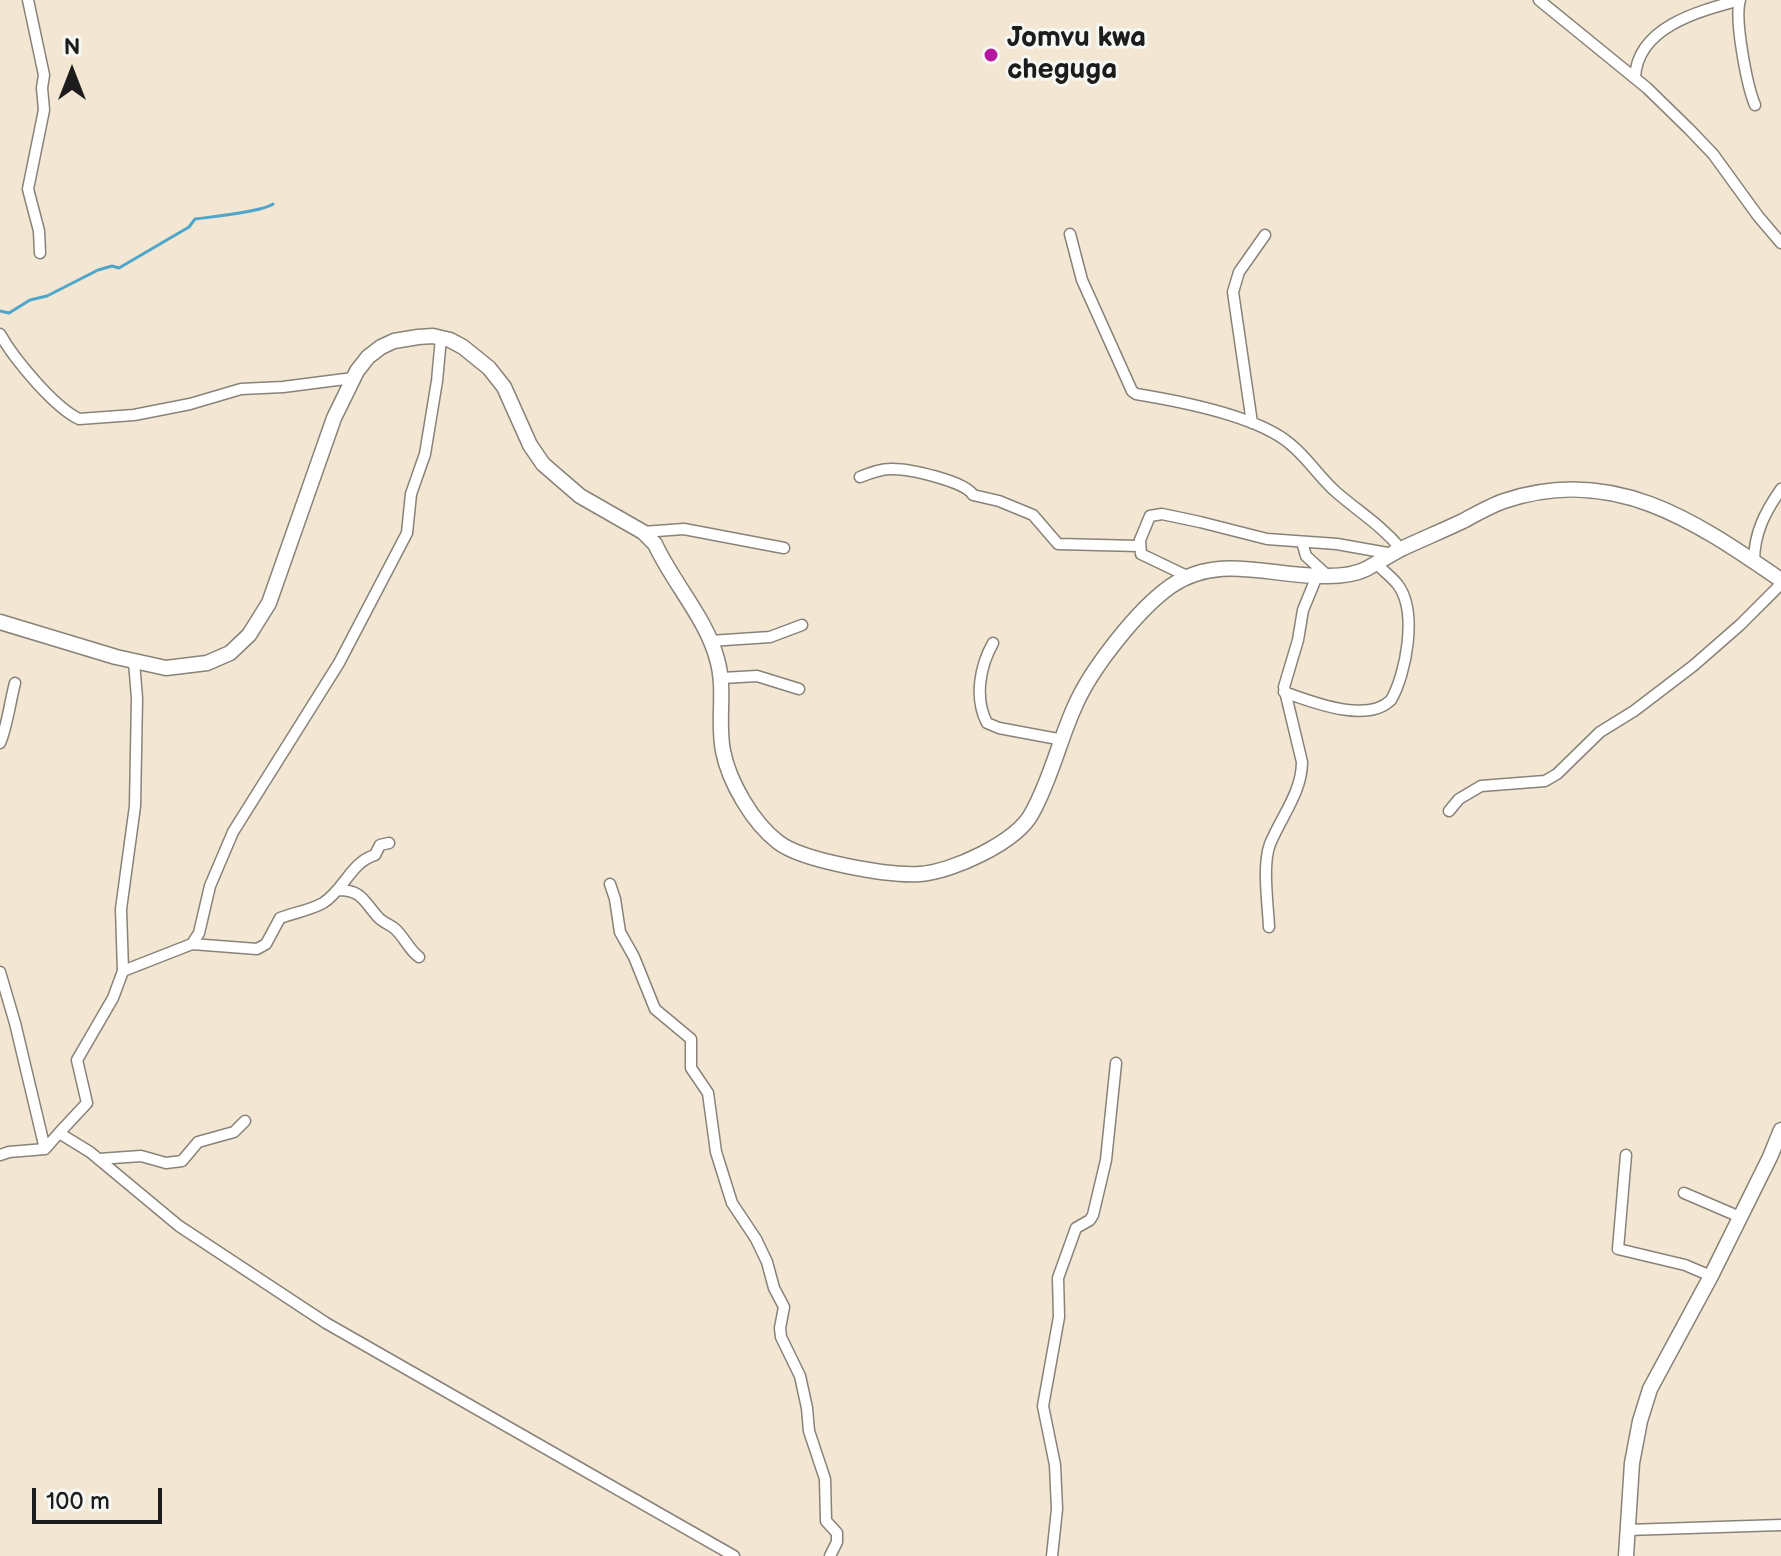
<!DOCTYPE html>
<style>
body{margin:0}
#map{position:relative;width:1781px;height:1556px;overflow:hidden;background:#f3e7d3;font-family:"Balsamiq Sans",sans-serif}
canvas{display:block}
.north{position:absolute;left:32px;top:32px;width:80px;height:80px;-webkit-text-stroke:6px #f6f6f2;paint-order:stroke;rotate:0deg;font-size:22px;font-weight:700;line-height:32px;text-align:center;color:#1c1c1c}
.north::after{content:'';display:block;margin:auto;width:28px;height:36px;background:#1c1c1c;clip-path:polygon(50% 0,100% 100%,50% 72%,0 100%)}
.scale{position:absolute;left:32px;top:1488px;width:130px;height:36px;box-sizing:border-box;border:4px solid #1c1c1c;border-top:0;padding-left:10px;font-size:24px;line-height:28px;white-space:nowrap;color:#1c1c1c;-webkit-text-stroke:6px #f6f6f2;paint-order:stroke}
</style>
<div id="map">
<canvas width="1781" height="1556"></canvas>
<div class="north">N</div>
<div class="scale">100 m</div>
</div>
<script>
const g = document.querySelector('canvas').getContext('2d');
g.lineJoin = 'round';
function strokePath(path, color, width, dash) {
  g.strokeStyle = color;
  g.lineWidth = width;
  g.lineCap = dash ? 'butt' : 'round';
  g.setLineDash(dash || []);
  g.stroke(path);
}
function label(font, color, halo, rows, align = 'center') {
  g.font = font + ' "Balsamiq Sans",sans-serif';
  g.lineWidth = 6;
  g.setLineDash([]);
  g.textBaseline = 'middle';
  g.strokeStyle = halo;
  g.fillStyle = color;
  for (const [text, x, y, turn = 0] of rows) {
    g.save();
    g.translate(x, y);
    g.rotate((+turn || 0) * Math.PI / 180);
    g.textAlign = isNaN(turn) ? turn : align;
    if (halo) g.strokeText(text, 0, 0);
    g.fillText(text, 0, 0);
    g.restore();
  }
}
const stream = new Path2D(`
 M 0,311 L 9,313 L 30,300 L 47,296 L 98,270 L 112,266 L 119,268 L 189,227 L 195,219 C 211,217 262,212 273,204`);
const minor = new Path2D(`
 M 28,0 L 44,75 L 42,88 L 44,110 L 28,189 L 39,231 L 40,253
 M 1539,0 L 1647,88 L 1689,129 L 1713,154 L 1758,216 L 1781,243
 M 1740,0 C 1734,19 1747,86 1755,105
 M 1635,78 C 1637,27 1699,11 1740,0
 M 1070,234 L 1082,280 L 1132,391 L 1136,394 C 1179,401 1255,415 1289,443 C 1307,457 1319,477 1336,492 C 1359,512 1381,525 1401,549
 M 0,334 C 14,359 54,407 79,419 L 134,415 L 190,404 L 241,389 L 283,387 L 353,378
 M 1252,423 L 1233,292 L 1239,272 L 1265,235
 M 860,477 C 870,473 880,469 890,469 C 907,468 965,481 973,495 L 999,501 L 1033,515 L 1058,544 L 1139,546
 M 643,532 L 684,529 L 784,548
 M 1302,542 L 1306,556 L 1328,576
 M 1754,562 C 1754,533 1765,512 1781,489
 M 1187,576 L 1141,554 L 1140,540 L 1150,516 L 1162,514 L 1200,522 L 1267,539 L 1337,544 L 1393,554
 M 710,641 L 770,637 L 802,625
 M 993,643 C 980,666 974,698 987,723 L 999,728 L 1063,740
 M 722,678 L 757,676 L 799,689
 M 1284,692 C 1312,702 1367,724 1391,700 C 1406,674 1418,612 1398,585 C 1392,577 1383,571 1376,563
 M 0,743 C 7,727 10,702 15,683
 M 1449,811 L 1459,799 L 1481,786 L 1545,781 L 1557,774 L 1600,732 L 1634,711 L 1693,666 L 1740,625 L 1781,584
 M 610,884 L 615,899 L 620,932 L 634,957 L 655,1009 L 691,1039 L 691,1068 L 708,1093 L 716,1152 L 732,1203 L 756,1239 L 767,1262 L 774,1288 L 784,1307 L 780,1328 L 781,1337 L 800,1376 L 807,1408 L 809,1431 L 825,1479 L 826,1521 L 837,1533 L 837,1542 L 830,1556
 M 339,890 C 362,890 364,902 378,917 C 382,922 389,924 394,928 C 404,936 408,949 419,957
 M 1269,927 C 1268,904 1262,865 1270,844 C 1281,817 1302,792 1302,762 L 1284,687 L 1298,640 L 1303,610 L 1317,576
 M 192,944 L 257,949 L 266,944 L 280,918 C 293,913 311,910 323,903 C 344,890 351,862 375,855 L 380,845 L 389,843
 M 123,971 L 192,944 L 199,933 L 210,886 L 233,832 L 339,663 L 407,533 L 411,494 L 425,454 L 437,381 L 441,338
 M 0,972 L 15,1023 L 45,1149 L 59,1133 L 90,1152 L 179,1226 L 326,1323 L 734,1556
 M 59,1133 L 87,1103 L 77,1060 L 113,998 L 123,971 L 121,909 L 135,806 L 137,698 L 134,662
 M 0,1155 L 9,1152 L 45,1149
 M 1626,1155 L 1618,1249 L 1685,1265 L 1711,1276
 M 99,1159 L 141,1156 L 166,1163 L 182,1161 L 198,1142 L 234,1132 L 245,1121
 M 1684,1193 L 1740,1217
 M 1627,1530 L 1781,1525
 M 1052,1556 L 1057,1509 L 1055,1465 L 1043,1406 L 1059,1317 L 1058,1278 L 1076,1228 L 1090,1220 L 1093,1215 L 1106,1160 L 1116,1063`);
const secondary = new Path2D(`
 M 0,622 L 116,657 L 166,668 L 207,663 L 230,653 L 249,635 L 269,603 L 334,418 L 357,371 L 368,357 L 381,347 L 394,341 L 418,337 L 433,336 L 450,340 L 463,347 L 489,368 L 504,387 L 530,445 L 543,464 L 580,496 L 643,532 L 655,544 C 673,583 706,618 717,659 C 726,690 717,721 723,751 C 729,782 753,823 778,842 C 802,861 889,876 920,874 C 952,872 1017,842 1032,813 C 1051,779 1059,741 1075,706 C 1091,669 1138,609 1171,586 C 1220,552 1274,578 1328,576 C 1341,576 1354,575 1366,569 C 1377,563 1388,556 1399,550 C 1420,540 1442,531 1463,521 C 1476,514 1490,506 1504,501 C 1613,464 1695,521 1781,580
 M 1626,1556 L 1632,1463 L 1640,1421 L 1650,1389 L 1711,1276 L 1770,1157 L 1781,1130`);
const markers = [
 [991,55,8,"#b5179e"]
];
const poiNames = [
 ["Jomvu kwa",1007,39],
 ["cheguga",1007,71]
];
strokePath(stream, '#4ea6cb', 3);
strokePath(minor, '#888278', 13);
strokePath(secondary, '#888278', 17);
strokePath(minor, '#fff', 10);
strokePath(secondary, '#fff', 14);
for (const [x, y, r, color] of markers) {
  const dot = new Path2D();
  dot.arc(x, y, r, 0, 2 * Math.PI);
  g.fillStyle = color;
  g.fill(dot);
  strokePath(dot, '#f6f6f2', 3);
}
label('bold 28px', '#1c1c1c', '#f6f6f2', poiNames, 'left');
</script>
